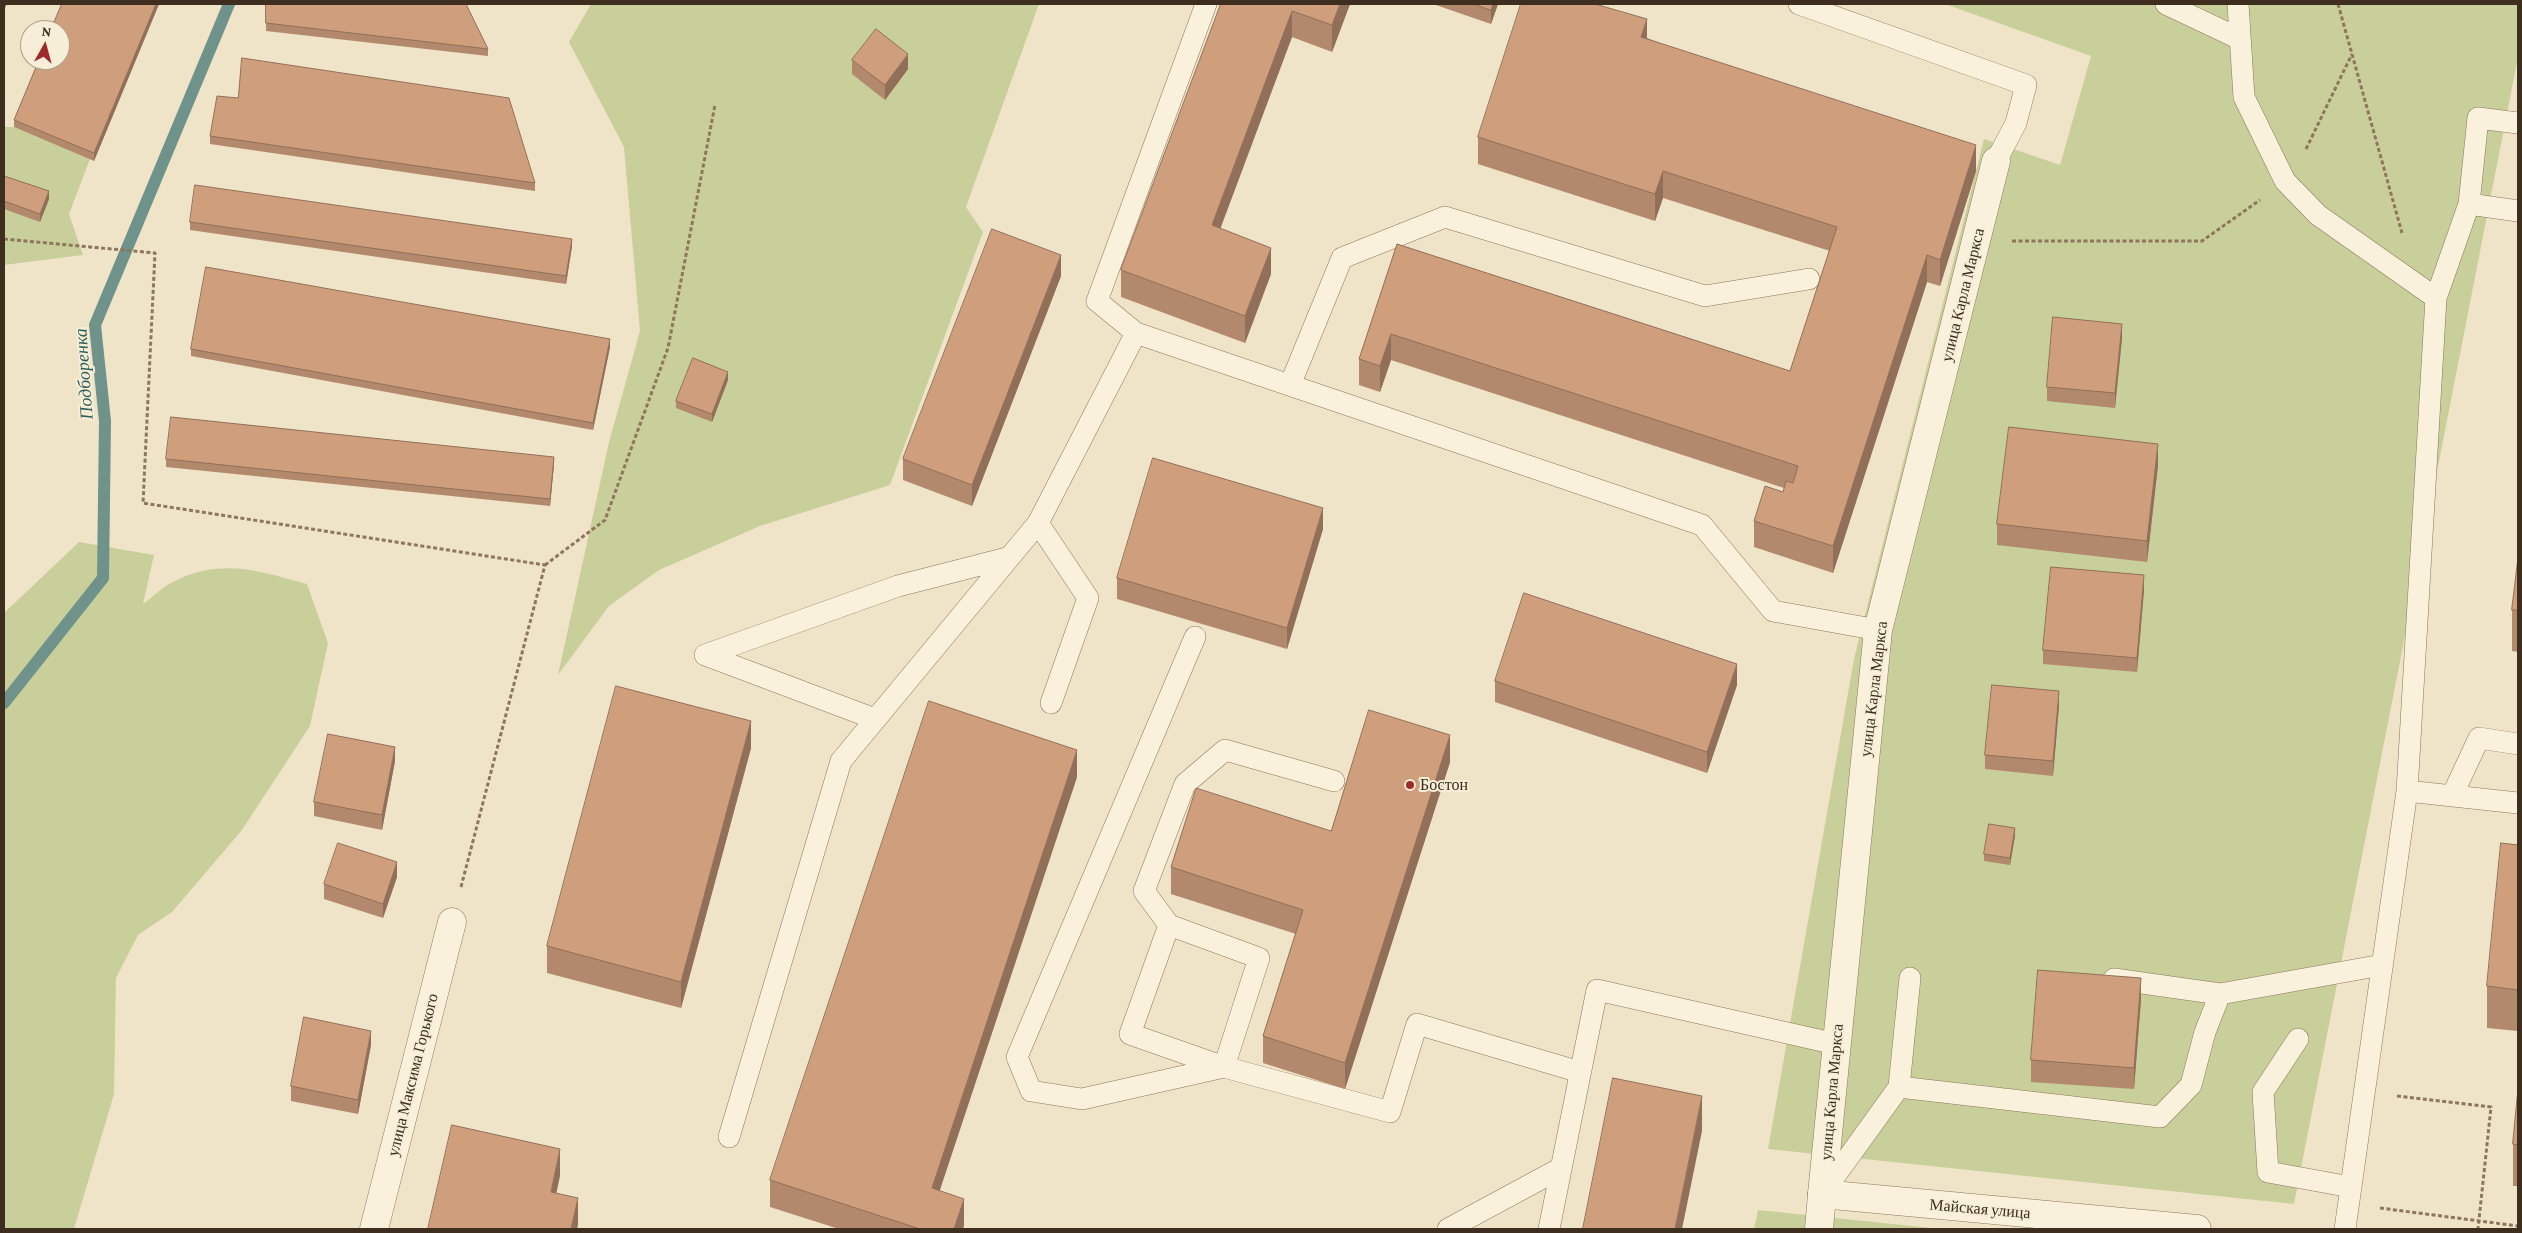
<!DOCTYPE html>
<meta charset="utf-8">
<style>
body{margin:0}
#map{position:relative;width:2522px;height:1233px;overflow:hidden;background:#f0e4c8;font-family:"Crimson Pro",serif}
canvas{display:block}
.frame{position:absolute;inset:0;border:5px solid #3d2e20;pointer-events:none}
.north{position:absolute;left:20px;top:20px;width:50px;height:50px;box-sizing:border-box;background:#f7eed8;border:1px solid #ada18e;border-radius:50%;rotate:7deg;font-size:14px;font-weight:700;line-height:20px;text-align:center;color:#3d2e20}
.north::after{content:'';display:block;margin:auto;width:18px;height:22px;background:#9e2a2b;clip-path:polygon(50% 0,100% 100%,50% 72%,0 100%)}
</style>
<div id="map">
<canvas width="2522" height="1233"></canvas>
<div class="frame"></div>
<div class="north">N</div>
</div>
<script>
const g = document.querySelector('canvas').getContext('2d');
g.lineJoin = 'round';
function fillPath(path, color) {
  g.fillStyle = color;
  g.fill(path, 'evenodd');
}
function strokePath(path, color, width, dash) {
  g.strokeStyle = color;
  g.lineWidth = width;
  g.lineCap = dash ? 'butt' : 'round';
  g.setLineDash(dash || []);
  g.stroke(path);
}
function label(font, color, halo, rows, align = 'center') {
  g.font = font + ' "Crimson Pro",serif';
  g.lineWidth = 4;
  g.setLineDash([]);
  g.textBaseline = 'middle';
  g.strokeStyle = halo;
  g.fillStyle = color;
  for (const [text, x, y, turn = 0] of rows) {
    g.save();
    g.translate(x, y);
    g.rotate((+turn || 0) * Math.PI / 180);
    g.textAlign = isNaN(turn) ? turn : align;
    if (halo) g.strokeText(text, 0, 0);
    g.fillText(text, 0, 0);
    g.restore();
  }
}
const green = new Path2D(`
 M 591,4 L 1039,4 L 966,207 L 983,232 L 890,485 L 760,526 L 659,570 L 609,606 L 558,675 L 609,442 L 640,331 L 624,147 L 569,42 Z
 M 1945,4 L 2518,4 L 2518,57 L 2294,1204 L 1768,1149 L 1854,659 L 1984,139 L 2060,165 L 2091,56 Z
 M 4,127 L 14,127 L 90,159 L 69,214 L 83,255 L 4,265 Z
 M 79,542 L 154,555 L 143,604 C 153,597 161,588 171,583 C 220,557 258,571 307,584 L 328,643 L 310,726 L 242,830 L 172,912 L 138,935 L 116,978 L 114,1094 L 74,1229 L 4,1229 L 4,613 Z
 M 1758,1210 L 1941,1229 L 1754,1229 Z`);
const stream = new Path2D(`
 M 4,703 L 103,578 L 105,421 L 95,325 L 229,4`);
const path = new Path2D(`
 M 2338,4 L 2402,233
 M 2306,149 L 2352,54
 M 4,239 L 155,253 L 143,503 L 545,565 L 461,887
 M 2012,241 L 2202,241 L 2260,200
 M 545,565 L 605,520 L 668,348 L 715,105
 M 2397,1096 L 2491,1107 L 2478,1229
 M 2380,1208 L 2518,1226`);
const service = new Path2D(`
 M 1799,4 L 2026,85 L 2016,123 L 1996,161
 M 2166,4 L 2240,39
 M 2238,4 L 2244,97 L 2285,181 L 2318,215 L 2436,298
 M 2469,204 L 2518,211
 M 1136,333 L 1097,301 L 1206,4
 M 1290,385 L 1342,258 L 1445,217 L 1705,296 L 1809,279
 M 1038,523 L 1088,598 L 1051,703
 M 1195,637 L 1017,1057 L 1031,1091 L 1082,1099 L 1224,1067 L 1390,1112 L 1417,1024 L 1580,1072
 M 875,719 L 705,655 L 898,586 L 1007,558
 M 2407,791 L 2518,803
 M 2452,796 L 2479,738 L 2518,744
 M 1169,925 L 1259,958 L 1224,1067 L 1130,1034 L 1169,925 L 1144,891 L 1185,784 L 1225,750 L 1334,781
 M 2114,979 L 2220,994
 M 2298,1039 L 2263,1092 L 2268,1172 L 2351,1187
 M 1899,1087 L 1910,978
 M 729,1137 L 841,761 L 1038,523 L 1136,333 L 1702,525 L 1773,611 L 1878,630
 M 1822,1194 L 1899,1087 L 2160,1117 L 2191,1085 L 2205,1032 L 2220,994 L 2382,965
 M 1448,1229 L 1561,1168
 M 1549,1229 L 1597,990 L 1836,1044
 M 2345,1229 L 2407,791 L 2436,298 L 2469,204 L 2478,118 L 2518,123`);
const minor = new Path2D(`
 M 1822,1194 L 1878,630 L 1996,161
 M 374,1229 L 452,922`);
const tertiary = new Path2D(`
 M 1819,1229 L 1822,1194 L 2197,1229`);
const wall = new Path2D(`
 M 62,4 L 159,4 L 94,161 L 14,127 L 14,120 Z
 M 266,4 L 488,49 L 488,56 L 266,31 Z
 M 1221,4 L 1350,4 L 1332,52 L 1292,37 L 1220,228 L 1271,274 L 1245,343 L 1121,297 L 1121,270 Z
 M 1433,4 L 1498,4 L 1491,24 Z
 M 1647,38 L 1976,171 L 1940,286 L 1927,282 L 1833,573 L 1754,547 L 1754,521 L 1783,492 L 1784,488 L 1391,360 L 1380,392 L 1359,385 L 1359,359 L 1397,244 L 1790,371 L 1830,251 L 1663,198 L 1655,221 L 1478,164 L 1478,137 Z
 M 852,60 L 908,69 L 885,100 L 852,74 Z
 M 238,98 L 535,183 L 535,191 L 210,144 L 210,136 Z
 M 4,176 L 49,199 L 40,222 L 4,209 Z
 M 190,222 L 572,246 L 566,284 L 190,230 Z
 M 1061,276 L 972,506 L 903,480 L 903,459 Z
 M 2122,338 L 2115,408 L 2047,401 L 2047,387 Z
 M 610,347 L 593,430 L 191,356 L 191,349 Z
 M 728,380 L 712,422 L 676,408 L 676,401 Z
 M 166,459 L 554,464 L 550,506 L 166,467 Z
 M 2158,465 L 2147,562 L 1997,545 L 1997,524 Z
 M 1323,529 L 1287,649 L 1117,599 L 1117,578 Z
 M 2518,558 L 2518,652 L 2512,651 L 2512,610 Z
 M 2144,590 L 2137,672 L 2043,664 L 2043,650 Z
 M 1495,681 L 1737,685 L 1707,773 L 1495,702 Z
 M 2059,706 L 2053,776 L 1985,769 L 1985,755 Z
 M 751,748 L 681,1008 L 547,973 L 547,946 Z
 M 395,761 L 382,830 L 314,816 L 314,802 Z
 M 1450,762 L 1345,1089 L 1263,1063 L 1263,1036 L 1296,934 L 1171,894 L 1171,867 L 1331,831 Z
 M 1077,777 L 939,1190 L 964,1225 L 963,1229 L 839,1229 L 770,1207 L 770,1180 Z
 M 2015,836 L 2010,865 L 1984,861 L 1984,854 Z
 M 2518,845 L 2518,1031 L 2487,1028 L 2487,986 Z
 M 397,877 L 383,918 L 324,899 L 324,884 Z
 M 2141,999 L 2134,1089 L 2031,1082 L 2031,1060 Z
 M 371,1045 L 358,1114 L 291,1101 L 291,1086 Z
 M 2518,1089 L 2518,1186 L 2513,1186 L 2513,1144 Z`);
const shadedWall = new Path2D(`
 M 4,4 L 7,4 L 4,10 Z
 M 156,4 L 159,4 L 94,161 L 94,153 Z
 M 1340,4 L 1350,4 L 1332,52 L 1332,25 Z
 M 1493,4 L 1498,4 L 1491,24 L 1491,10 Z
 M 1292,11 L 1292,37 L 1212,251 L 1212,225 Z
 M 1647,19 L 1647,45 L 1641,37 Z
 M 908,54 L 908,69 L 885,100 L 885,85 Z
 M 1976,145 L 1976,171 L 1940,286 L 1940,260 Z
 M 1663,171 L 1663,198 L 1655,221 L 1655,194 Z
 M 49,191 L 49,199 L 40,222 L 40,214 Z
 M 572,239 L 572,246 L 566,284 L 566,276 Z
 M 1271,248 L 1271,274 L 1245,343 L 1245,316 Z
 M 1061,255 L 1061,276 L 972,506 L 972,485 Z
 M 1927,255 L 1927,282 L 1833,573 L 1833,546 Z
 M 2122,324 L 2122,338 L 2115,408 L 2115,393 Z
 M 1391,334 L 1391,360 L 1380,392 L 1380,366 Z
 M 610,339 L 610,347 L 593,430 L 593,423 Z
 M 728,372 L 728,380 L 712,422 L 712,414 Z
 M 2158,444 L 2158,465 L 2147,562 L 2147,541 Z
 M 554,457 L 554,464 L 550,506 L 550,499 Z
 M 1323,508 L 1323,529 L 1287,649 L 1287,628 Z
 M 2144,575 L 2144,590 L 2137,672 L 2137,658 Z
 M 1737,664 L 1737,685 L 1707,773 L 1707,752 Z
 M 2059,691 L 2059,706 L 2053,776 L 2053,761 Z
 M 751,721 L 751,748 L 681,1008 L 681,982 Z
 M 1450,735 L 1450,762 L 1345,1089 L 1345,1063 Z
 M 395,747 L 395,761 L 382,830 L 382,815 Z
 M 1077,750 L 1077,777 L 932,1214 L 932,1188 Z
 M 2015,828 L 2015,836 L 2010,865 L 2010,858 Z
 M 397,862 L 397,877 L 383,918 L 383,904 Z
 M 2141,978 L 2141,999 L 2134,1089 L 2134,1068 Z
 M 371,1031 L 371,1045 L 358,1114 L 358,1100 Z
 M 1702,1096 L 1702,1131 L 1682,1229 L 1675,1229 Z
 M 560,1149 L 560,1176 L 551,1218 L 551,1192 Z
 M 578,1198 L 578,1225 L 577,1229 L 571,1229 Z
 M 964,1199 L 964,1225 L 963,1229 L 954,1229 Z`);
const building = new Path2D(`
 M 62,4 L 156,4 L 94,153 L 14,120 L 39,60 L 60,60 L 60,30 L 51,30 Z
 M 266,4 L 466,4 L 488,49 L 266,23 Z
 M 1221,4 L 1340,4 L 1332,25 L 1292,11 L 1212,225 L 1271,248 L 1245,316 L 1121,270 Z
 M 1474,4 L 1493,4 L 1491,10 Z
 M 1521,4 L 1595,4 L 1647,19 L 1641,37 L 1976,145 L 1940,260 L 1927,255 L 1833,546 L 1754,521 L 1765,486 L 1783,492 L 1786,481 L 1793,483 L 1798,466 L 1391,334 L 1380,366 L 1359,359 L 1397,244 L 1790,371 L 1837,227 L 1663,171 L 1655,194 L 1478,137 Z
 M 876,29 L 908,54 L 885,85 L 852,60 Z
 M 242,58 L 509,98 L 535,183 L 210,136 L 217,96 L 238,98 Z
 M 4,176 L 49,191 L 40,214 L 4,201 Z
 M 195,185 L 572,239 L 566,276 L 190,222 Z
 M 992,229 L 1061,255 L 972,485 L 903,459 Z
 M 206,267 L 610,339 L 593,423 L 191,349 Z
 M 2053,317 L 2122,324 L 2115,393 L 2047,387 Z
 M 693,358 L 728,372 L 712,414 L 676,401 Z
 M 171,417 L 554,457 L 550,499 L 166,459 Z
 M 2009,427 L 2158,444 L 2147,541 L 1997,524 Z
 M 1153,458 L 1323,508 L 1287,628 L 1117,578 Z
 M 2518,558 L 2518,610 L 2512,610 Z
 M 2051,567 L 2144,575 L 2137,658 L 2043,650 Z
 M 1524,593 L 1737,664 L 1707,752 L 1495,681 Z
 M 1992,685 L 2059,691 L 2053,761 L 1985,755 Z
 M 616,686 L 751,721 L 681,982 L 547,946 Z
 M 929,701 L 1077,750 L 932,1188 L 964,1199 L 954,1229 L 920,1229 L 770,1180 Z
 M 1369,710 L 1450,735 L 1345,1063 L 1263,1036 L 1303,910 L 1171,867 L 1196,788 L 1331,831 Z
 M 328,734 L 395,747 L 382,815 L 314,802 Z
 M 1989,824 L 2015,828 L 2010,858 L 1984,854 Z
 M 338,843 L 397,862 L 383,904 L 324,884 Z
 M 2501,843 L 2518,845 L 2518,990 L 2487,986 Z
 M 2038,970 L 2141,978 L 2134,1068 L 2031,1060 Z
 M 304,1017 L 371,1031 L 358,1100 L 291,1086 Z
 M 1613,1078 L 1702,1096 L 1675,1229 L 1583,1229 Z
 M 2518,1089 L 2518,1145 L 2513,1144 Z
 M 452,1125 L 560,1149 L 551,1192 L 578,1198 L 571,1229 L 428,1229 Z`);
const markers = [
 [1410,785,5,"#9e2a2b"]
];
const streetNames = [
 ["улица Карла Маркса",1963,295,-76],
 ["улица Карла Маркса",1874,689,-83],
 ["улица Максима Горького",413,1075,-76],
 ["улица Карла Маркса",1832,1092,-85],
 ["Майская улица",1980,1209,5]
];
const poiNames = [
 ["Бостон",1420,785]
];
const waterNames = [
 ["Подборенка",84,374,-94]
];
fillPath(green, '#c9cf9b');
strokePath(stream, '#6f938a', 12);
strokePath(service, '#8d765c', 22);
strokePath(minor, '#8d765c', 29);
strokePath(tertiary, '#8d765c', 29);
strokePath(path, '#8d765c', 3, [4, 2.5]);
strokePath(service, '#faf1dc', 21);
strokePath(minor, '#faf1dc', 28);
strokePath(tertiary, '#faf1dc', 28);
fillPath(wall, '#b2896c');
fillPath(shadedWall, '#916f58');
fillPath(building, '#cf9f7d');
strokePath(building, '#916f58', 1);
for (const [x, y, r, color] of markers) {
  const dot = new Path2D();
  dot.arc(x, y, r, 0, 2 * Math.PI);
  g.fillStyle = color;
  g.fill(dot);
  strokePath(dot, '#f7eed8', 2);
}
label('16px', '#3d2e20', '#f7eed8', streetNames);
label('16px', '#3d2e20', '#f7eed8', poiNames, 'left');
label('italic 18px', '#2f5d5a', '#f7eed8', waterNames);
</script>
